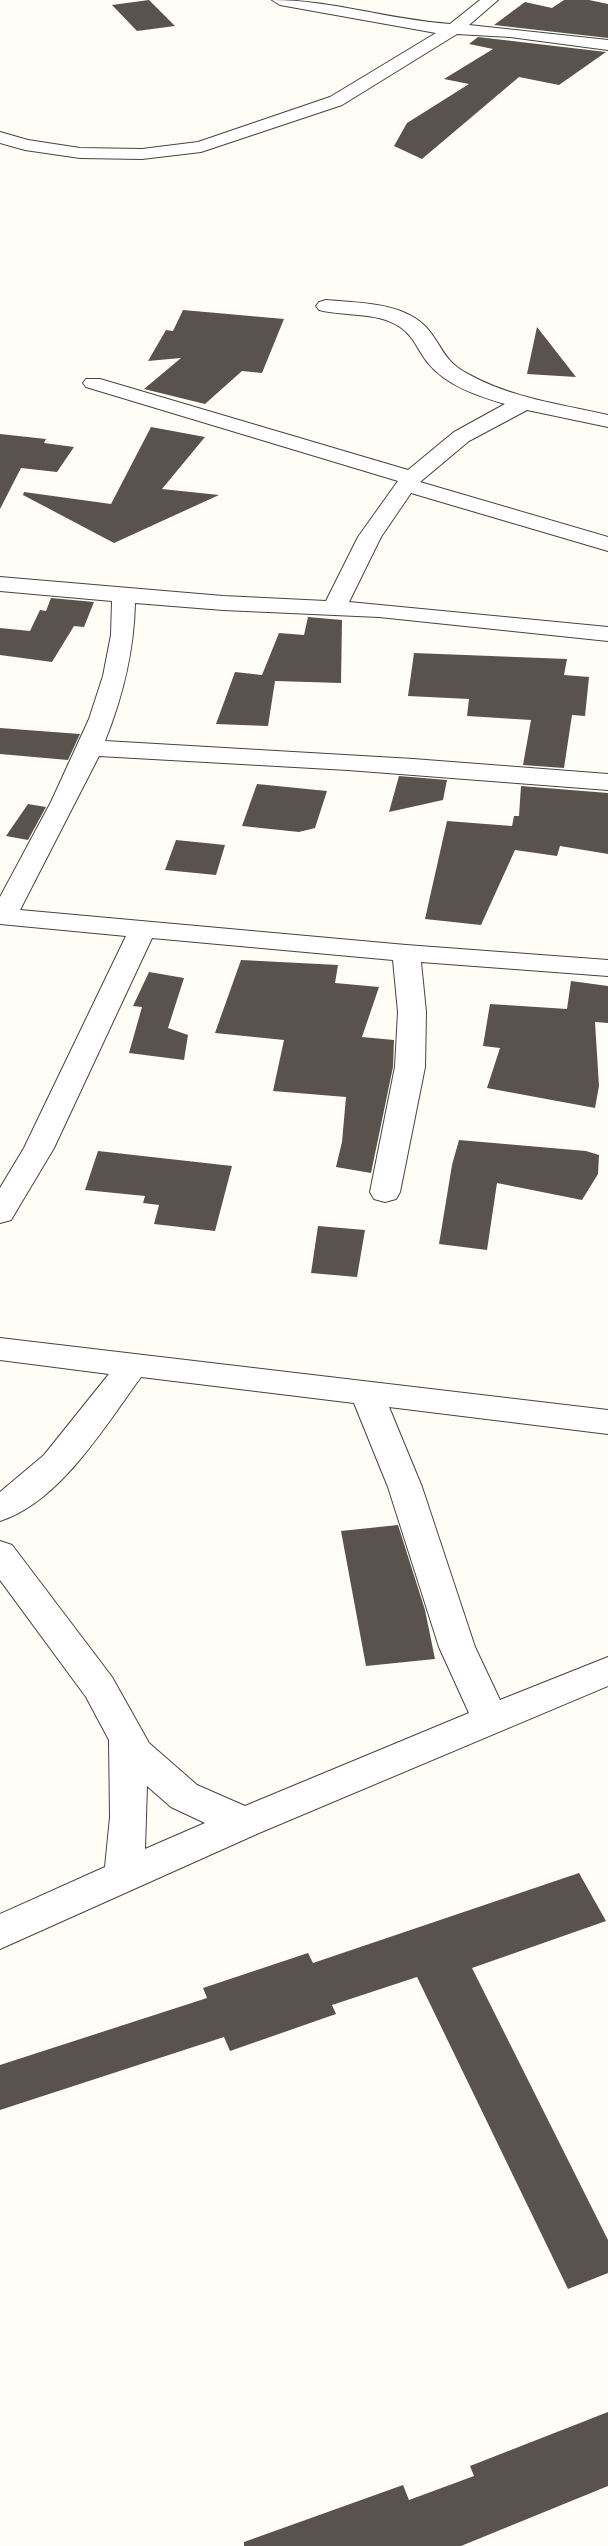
<!DOCTYPE html>
<style>
body{margin:0}
canvas{display:block;background:#fffdf5}
</style>
<canvas width="608" height="2546"></canvas>
<script>
const g = document.querySelector('canvas').getContext('2d');
g.lineJoin = 'round';
function fillPath(path, color) {
  g.fillStyle = color;
  g.fill(path, 'evenodd');
}
function strokePath(path, color, width, dash) {
  g.strokeStyle = color;
  g.lineWidth = width;
  g.lineCap = dash ? 'butt' : 'round';
  g.setLineDash(dash || []);
  g.stroke(path);
}
const building = new Path2D(`
 M 149,0 L 175,26 L 137,31 L 112,5 Z
 M 564,0 L 589,0 L 608,4 L 608,38 L 494,25 L 525,2 L 552,8 Z
 M 478,37 L 606,52 L 559,85 L 519,77 L 422,159 L 394,146 L 407,123 L 469,84 L 444,79 L 493,49 L 469,44 Z
 M 183,310 L 284,319 L 262,373 L 242,371 L 205,404 L 144,389 L 181,358 L 148,361 L 166,330 L 173,331 Z
 M 537,327 L 576,377 L 527,374 Z
 M 151,427 L 205,437 L 162,489 L 219,495 L 114,543 L 23,495 L 24,492 L 111,504 Z
 M 0,434 L 46,439 L 44,443 L 74,447 L 57,472 L 21,468 L 0,509 Z
 M 51,598 L 94,602 L 84,627 L 74,626 L 52,662 L 0,655 L 0,628 L 30,631 L 40,610 L 46,611 Z
 M 308,617 L 342,620 L 341,683 L 275,681 L 268,726 L 216,724 L 235,672 L 262,675 L 279,633 L 304,635 Z
 M 414,653 L 567,659 L 564,675 L 589,677 L 585,716 L 572,715 L 564,768 L 523,765 L 531,720 L 467,716 L 469,699 L 408,696 Z
 M 0,728 L 80,734 L 68,760 L 0,754 Z
 M 399,776 L 447,780 L 443,800 L 389,812 Z
 M 257,784 L 327,791 L 315,828 L 299,832 L 242,826 Z
 M 521,786 L 608,793 L 608,854 L 560,846 L 557,856 L 515,850 L 481,925 L 425,919 L 447,821 L 512,826 L 514,816 L 519,816 Z
 M 28,804 L 46,807 L 28,840 L 6,836 Z
 M 176,840 L 225,845 L 216,875 L 165,870 Z
 M 241,960 L 338,965 L 335,983 L 379,987 L 362,1037 L 394,1040 L 393,1067 L 371,1173 L 336,1167 L 342,1142 L 346,1097 L 273,1091 L 284,1040 L 215,1033 Z
 M 149,972 L 184,978 L 168,1028 L 188,1035 L 184,1060 L 129,1053 L 142,1007 L 133,1006 Z
 M 571,981 L 608,986 L 608,1023 L 595,1022 L 599,1086 L 595,1108 L 487,1088 L 500,1048 L 483,1046 L 490,1004 L 567,1009 Z
 M 459,1140 L 586,1151 L 599,1155 L 598,1174 L 582,1200 L 497,1183 L 487,1250 L 439,1244 L 452,1165 Z
 M 98,1151 L 232,1166 L 215,1231 L 154,1224 L 159,1205 L 143,1203 L 145,1196 L 85,1190 Z
 M 318,1226 L 365,1230 L 357,1277 L 311,1273 Z
 M 398,1525 L 425,1610 L 435,1659 L 366,1666 L 341,1531 Z
 M 579,1873 L 606,1921 L 472,1968 L 608,2240 L 608,2273 L 568,2289 L 417,1977 L 332,2005 L 336,2014 L 230,2051 L 224,2037 L 0,2110 L 0,2065 L 207,1998 L 203,1988 L 308,1953 L 313,1963 Z
 M 608,2412 L 608,2486 L 461,2546 L 244,2546 L 244,2542 L 403,2485 L 409,2500 L 474,2476 L 470,2466 Z`);
const minor = new Path2D(`
 M 272,0 C 332,0 390,20 450,24 L 480,0 L 498,0 L 469,25 L 608,40 L 608,50 L 510,37 L 457,34 L 342,105 L 201,152 L 142,159 L 80,158 L 25,150 L 0,143 L 0,132 L 28,140 L 80,148 L 142,149 L 198,142 L 330,97 L 436,33 L 280,5 Z
 M 326,300 C 358,303 402,302 426,327 C 443,346 442,360 468,374 C 511,398 560,404 608,415 L 608,427 L 527,410 L 469,441 L 420,482 L 608,537 L 608,551 L 411,493 L 381,537 L 349,602 L 608,627 L 608,641 L 379,617 L 223,610 L 135,603 C 134,651 123,696 105,741 L 413,759 L 608,774 L 608,790 L 348,770 L 99,756 L 20,910 L 406,945 L 608,960 L 608,976 L 421,962 L 426,1012 L 425,1067 L 400,1192 L 396,1199 L 385,1202 L 374,1199 L 370,1192 L 395,1067 L 398,1012 L 393,960 L 152,938 L 54,1148 L 11,1220 L 0,1223 L 0,1188 L 24,1148 L 126,936 L 0,924 L 0,897 L 51,802 L 89,719 L 103,676 L 111,635 L 112,601 L 0,591 L 0,577 L 223,596 L 326,601 L 358,537 L 398,481 L 86,387 L 83,383 L 86,379 L 100,379 L 408,470 L 454,432 L 505,404 C 478,396 447,386 428,363 C 418,351 414,336 400,327 C 376,311 346,317 319,310 L 316,306 L 319,302 Z
 M 0,1338 L 608,1410 L 608,1434 L 389,1407 L 422,1487 L 475,1647 L 500,1700 L 608,1657 L 608,1686 L 259,1833 L 0,1949 L 0,1914 L 105,1867 L 110,1817 L 109,1740 L 86,1697 L 0,1580 L 0,1541 L 12,1545 L 112,1677 L 149,1743 L 197,1785 L 245,1806 L 469,1713 L 439,1647 L 388,1487 L 354,1403 L 141,1377 C 105,1426 60,1502 0,1521 L 0,1492 L 44,1455 L 109,1374 L 0,1360 ZM 147,1786 L 171,1807 L 205,1823 L 145,1849 Z`);
fillPath(building, '#5a524d');
strokePath(minor, '#444', 2);
fillPath(minor, '#fff');
</script>
